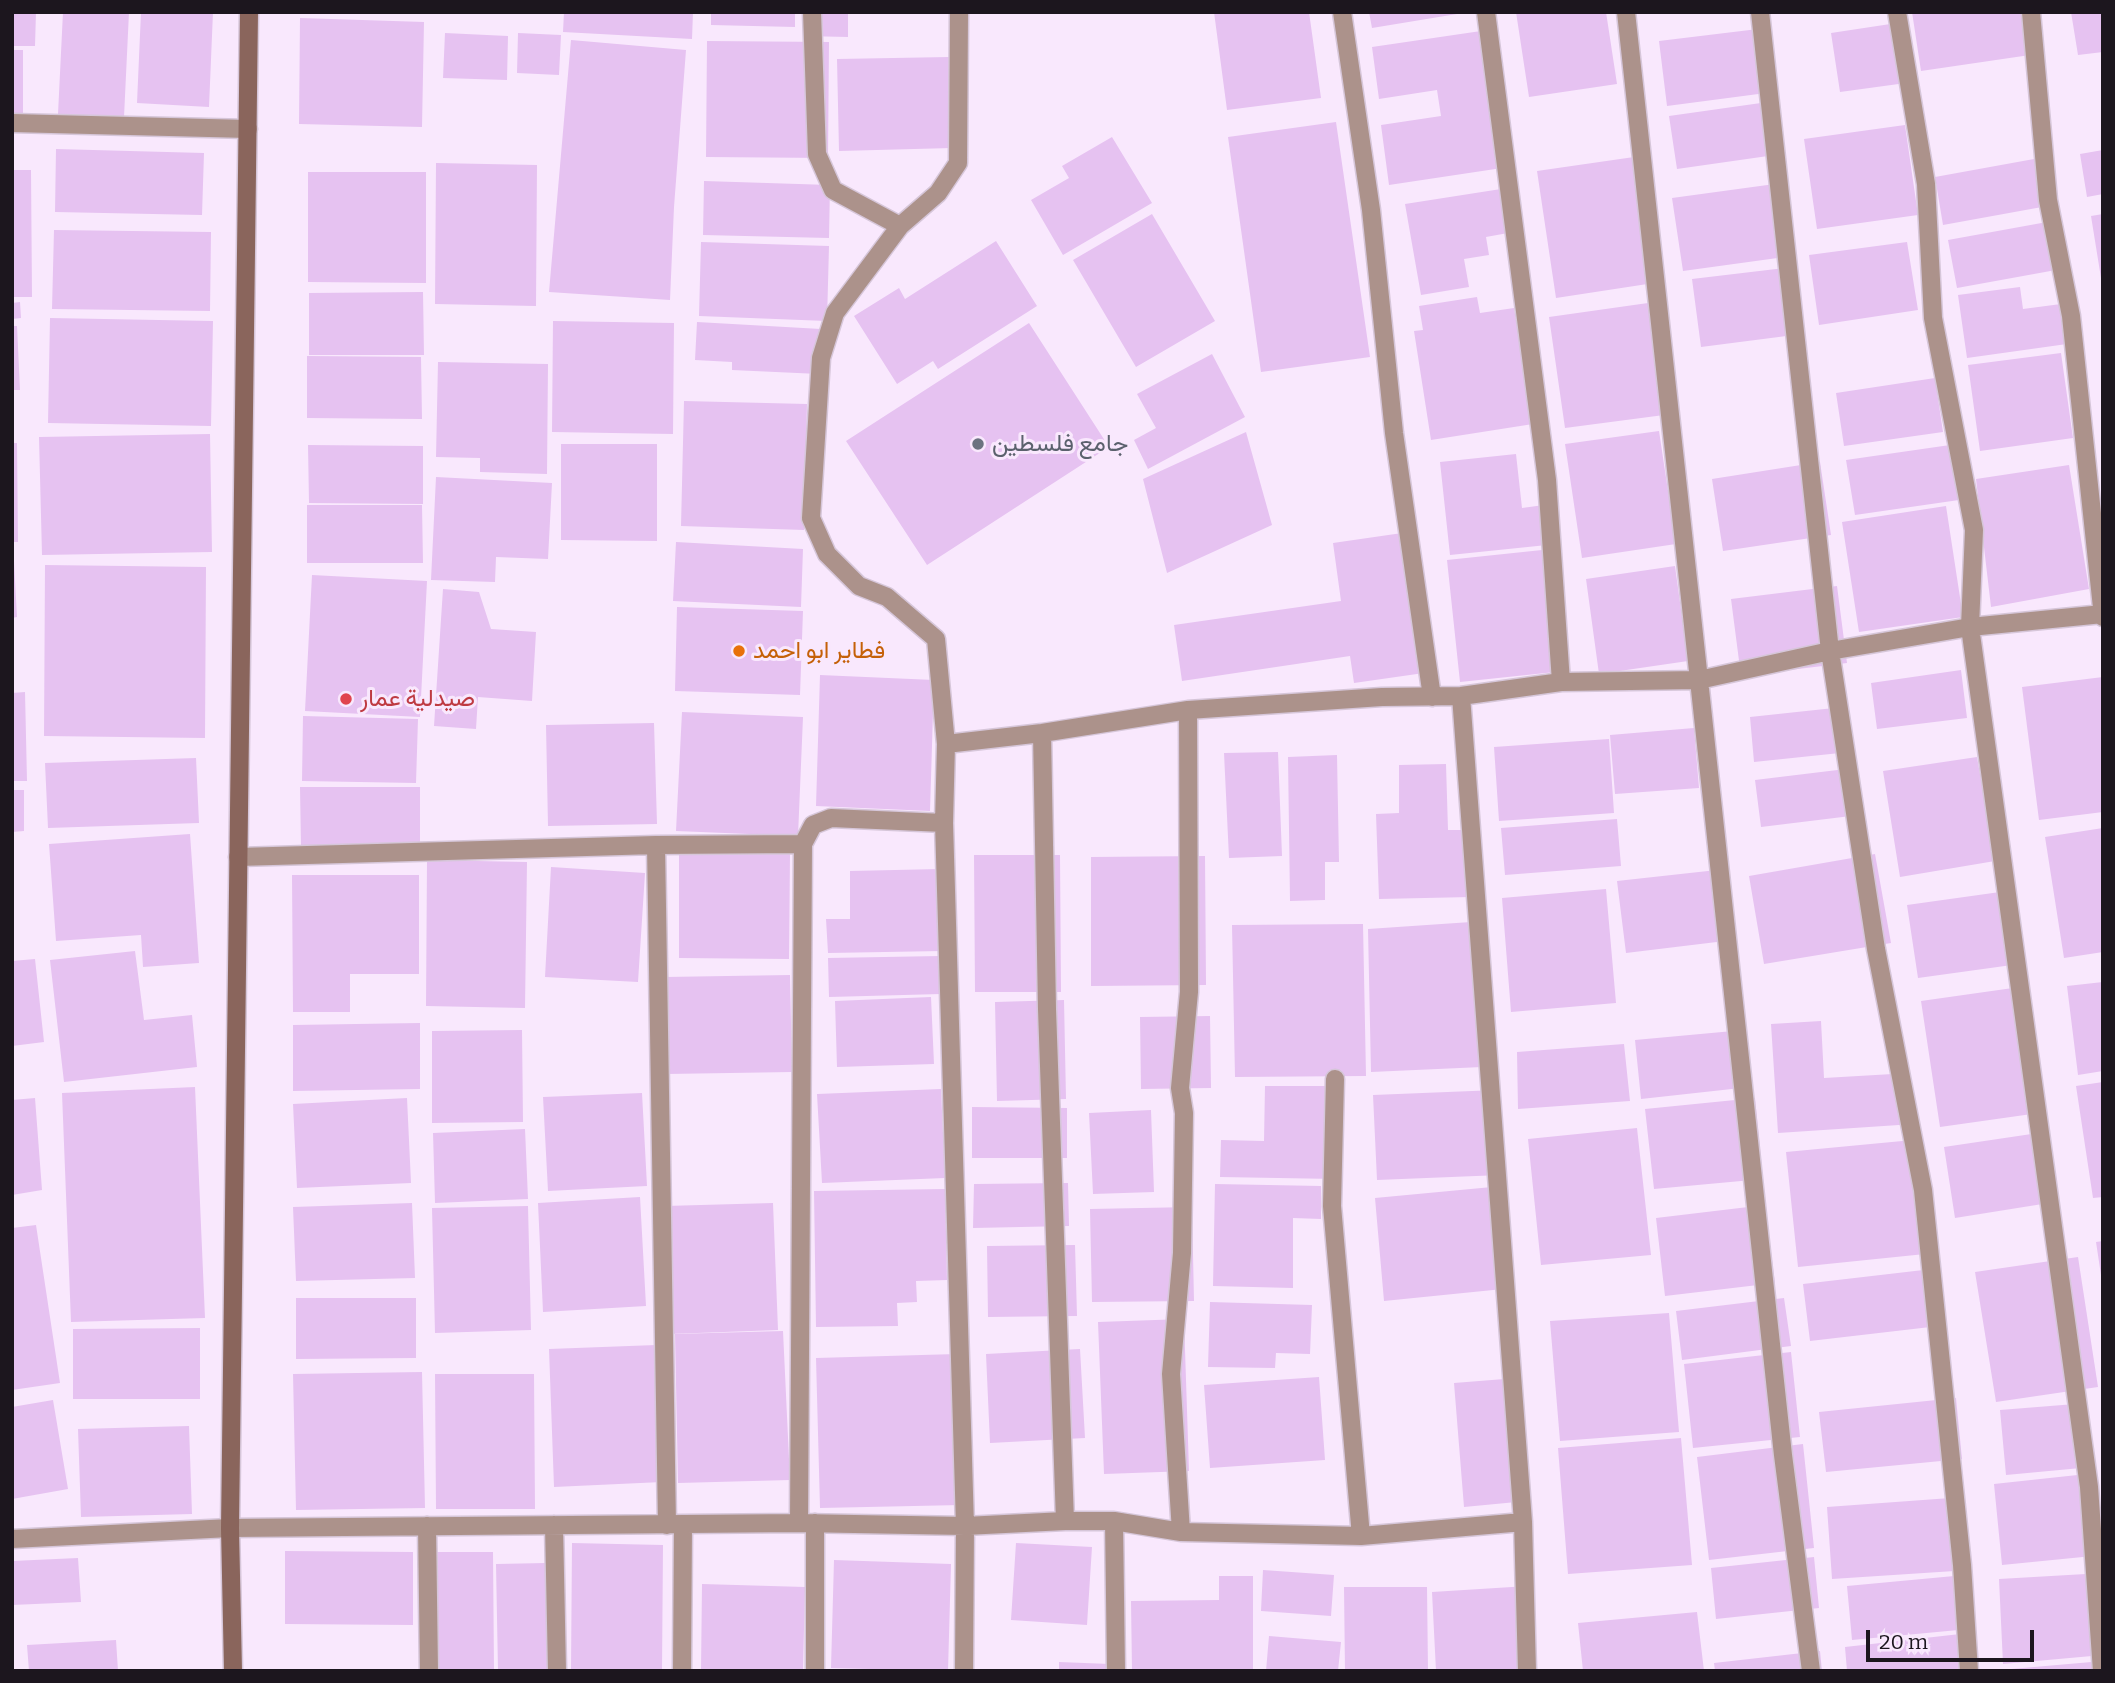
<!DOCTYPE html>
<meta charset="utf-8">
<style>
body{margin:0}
#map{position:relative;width:2115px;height:1683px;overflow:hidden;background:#f9e8fd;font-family:Bitter,serif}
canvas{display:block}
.frame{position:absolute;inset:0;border:14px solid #1c161e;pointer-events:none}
.scale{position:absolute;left:1866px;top:1630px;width:168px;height:32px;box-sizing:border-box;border:4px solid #1c161e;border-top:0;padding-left:9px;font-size:21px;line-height:24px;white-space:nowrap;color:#1c161e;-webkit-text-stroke:5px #f9e8fd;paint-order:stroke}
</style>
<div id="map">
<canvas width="2115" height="1683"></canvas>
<div class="frame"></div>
<div class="scale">20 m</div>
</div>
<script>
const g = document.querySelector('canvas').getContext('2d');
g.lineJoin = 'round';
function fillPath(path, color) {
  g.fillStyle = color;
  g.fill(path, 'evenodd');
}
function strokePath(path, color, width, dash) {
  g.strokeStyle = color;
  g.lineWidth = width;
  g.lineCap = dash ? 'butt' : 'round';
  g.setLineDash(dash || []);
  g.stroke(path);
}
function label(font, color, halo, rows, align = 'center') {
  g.font = font + ' Bitter,Vazirmatn,serif';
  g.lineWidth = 6;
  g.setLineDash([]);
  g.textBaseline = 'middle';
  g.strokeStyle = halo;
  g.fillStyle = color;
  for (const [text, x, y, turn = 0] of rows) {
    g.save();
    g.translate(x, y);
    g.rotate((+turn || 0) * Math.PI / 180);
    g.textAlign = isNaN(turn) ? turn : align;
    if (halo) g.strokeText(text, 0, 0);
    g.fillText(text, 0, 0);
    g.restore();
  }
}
const building = new Path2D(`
 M 12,12 L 36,12 L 35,46 L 12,46 Z
 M 63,12 L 129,12 L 124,117 L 58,114 Z
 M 141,12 L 213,12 L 209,107 L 137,103 Z
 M 564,12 L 693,12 L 692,39 L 563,32 Z
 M 711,12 L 795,12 L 795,27 L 711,25 Z
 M 803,12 L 848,12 L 848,37 L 803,36 Z
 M 1214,12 L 1309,12 L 1321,98 L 1227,110 Z
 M 1369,12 L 1457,12 L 1457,14 L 1372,28 Z
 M 1516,12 L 1606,12 L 1617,84 L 1529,97 Z
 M 1912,12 L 2023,12 L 2030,55 L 1921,71 Z
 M 2071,12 L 2103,12 L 2103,52 L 2078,55 Z
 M 300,18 L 424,22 L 422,127 L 299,124 Z
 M 1897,23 L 1906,83 L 1840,92 L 1831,33 Z
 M 1758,29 L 1766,93 L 1667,106 L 1659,41 Z
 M 1481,31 L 1502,168 L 1389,185 L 1381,125 L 1441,116 L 1437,90 L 1379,99 L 1372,47 Z
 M 445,33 L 508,36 L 507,80 L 443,78 Z
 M 518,33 L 561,35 L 559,75 L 517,73 Z
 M 571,40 L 686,50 L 674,207 L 670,300 L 549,292 Z
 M 707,41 L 829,42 L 828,158 L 706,157 Z
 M 12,50 L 23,50 L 23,114 L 12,114 Z
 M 949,57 L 952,148 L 839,151 L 837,59 Z
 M 1768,102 L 1775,155 L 1677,169 L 1669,116 Z
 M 1336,122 L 1370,357 L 1261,372 L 1228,137 Z
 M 1905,125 L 1918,215 L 1817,229 L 1804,139 Z
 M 1112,137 L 1152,203 L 1063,255 L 1031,200 L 1069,178 L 1062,166 Z
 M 56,149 L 204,153 L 202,215 L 55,212 Z
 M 2103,150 L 2103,194 L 2087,197 L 2080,154 Z
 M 1634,157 L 1654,283 L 1556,298 L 1537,171 Z
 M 2034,159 L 2042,207 L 1943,225 L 1935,177 Z
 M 436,163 L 537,165 L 536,306 L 435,304 Z
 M 12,170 L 31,170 L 32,297 L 12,297 Z
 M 308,172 L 426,172 L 426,283 L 308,282 Z
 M 704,181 L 830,185 L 829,238 L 703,235 Z
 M 1782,183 L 1792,256 L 1683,271 L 1672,198 Z
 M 1501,189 L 1508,233 L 1486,237 L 1489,255 L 1464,259 L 1469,287 L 1421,295 L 1405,204 Z
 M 1152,214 L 1215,321 L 1136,367 L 1073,260 Z
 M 2103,214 L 2103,278 L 2101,278 L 2091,216 Z
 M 2047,222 L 2056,270 L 1957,288 L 1948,240 Z
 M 54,230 L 211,232 L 210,311 L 52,309 Z
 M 996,241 L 1037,306 L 938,369 L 933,361 L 897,384 L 854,316 L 899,288 L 905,299 Z
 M 701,242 L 829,246 L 827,321 L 699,316 Z
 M 1907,242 L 1918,310 L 1819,325 L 1809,255 Z
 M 1793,267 L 1802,334 L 1701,347 L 1692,279 Z
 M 2020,287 L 2023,309 L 2061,304 L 2067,344 L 1967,358 L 1958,295 Z
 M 423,292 L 424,355 L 309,355 L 309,293 Z
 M 1477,297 L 1480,313 L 1514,308 L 1533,424 L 1431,440 L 1414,331 L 1423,330 L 1419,306 Z
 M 20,302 L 21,318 L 12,319 L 12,303 Z
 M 1648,303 L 1664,415 L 1565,428 L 1549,317 Z
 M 50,318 L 213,321 L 211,426 L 48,423 Z
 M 553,321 L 674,323 L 673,434 L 552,432 Z
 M 697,322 L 821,329 L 819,374 L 732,370 L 732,362 L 695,360 Z
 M 1029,323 L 1109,447 L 927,565 L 846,441 Z
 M 12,326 L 17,326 L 20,390 L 12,390 Z
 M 2061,353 L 2073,438 L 1980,451 L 1968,365 Z
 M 1212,354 L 1245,417 L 1148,469 L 1134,440 L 1156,428 L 1137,394 Z
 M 307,356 L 421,357 L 422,419 L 307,418 Z
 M 438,362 L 548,364 L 547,474 L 480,472 L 480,458 L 436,457 Z
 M 1935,378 L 1943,432 L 1844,446 L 1836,393 Z
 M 684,401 L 807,404 L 804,530 L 681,526 Z
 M 1659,431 L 1676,544 L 1582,558 L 1565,444 Z
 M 1246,432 L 1272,525 L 1167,573 L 1143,479 Z
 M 210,434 L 212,552 L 42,555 L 39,437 Z
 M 12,443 L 17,443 L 18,542 L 12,542 Z
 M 561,444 L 657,444 L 657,541 L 561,540 Z
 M 308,445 L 423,446 L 423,504 L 309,503 Z
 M 1950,445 L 1959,500 L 1855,515 L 1846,460 Z
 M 1516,454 L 1522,508 L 1544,505 L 1547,545 L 1450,555 L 1440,462 Z
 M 1820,462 L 1831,535 L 1723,551 L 1712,479 Z
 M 2069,465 L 2089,589 L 1991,607 L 1976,479 Z
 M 436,477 L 552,483 L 548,559 L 496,557 L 495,582 L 431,580 Z
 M 307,505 L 422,505 L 423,563 L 307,563 Z
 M 1946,506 L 1963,617 L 1859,632 L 1842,522 Z
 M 1409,532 L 1431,672 L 1354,683 L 1350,656 L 1182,681 L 1174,625 L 1341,601 L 1333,543 Z
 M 676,542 L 803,549 L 801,607 L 673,601 Z
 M 1542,550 L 1555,672 L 1460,682 L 1447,560 Z
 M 12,561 L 14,561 L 17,617 L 12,618 Z
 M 45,565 L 206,567 L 205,738 L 44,736 Z
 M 1675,566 L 1688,661 L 1599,674 L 1586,579 Z
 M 312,575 L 427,581 L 420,717 L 305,711 Z
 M 1837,586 L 1847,663 L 1741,676 L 1731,599 Z
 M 443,589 L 479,592 L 491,629 L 536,632 L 532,701 L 478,697 L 476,729 L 434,726 Z
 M 677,607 L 803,611 L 800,695 L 675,691 Z
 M 1961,670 L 1967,718 L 1877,729 L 1871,683 Z
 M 820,675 L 934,680 L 930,811 L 816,806 Z
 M 2103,677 L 2103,812 L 2039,820 L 2022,687 Z
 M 25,692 L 27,781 L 12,781 L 12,693 Z
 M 1834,708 L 1840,753 L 1754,762 L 1750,717 Z
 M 682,712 L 803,717 L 798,836 L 676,831 Z
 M 303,716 L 418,719 L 416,783 L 302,781 Z
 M 654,723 L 657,824 L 548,826 L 546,725 Z
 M 1694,728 L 1699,788 L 1615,794 L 1610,735 Z
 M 1609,739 L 1614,813 L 1499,821 L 1494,747 Z
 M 1278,752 L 1282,856 L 1229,858 L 1224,753 Z
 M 1337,755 L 1339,862 L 1325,862 L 1325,900 L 1290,901 L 1288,757 Z
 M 1977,757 L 1995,861 L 1900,877 L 1883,771 Z
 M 196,758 L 199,823 L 48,828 L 45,763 Z
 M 1446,764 L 1448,830 L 1468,830 L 1471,897 L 1379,899 L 1376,814 L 1399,813 L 1399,765 Z
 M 1854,768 L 1859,815 L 1761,827 L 1755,780 Z
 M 300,787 L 420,787 L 420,847 L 301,847 Z
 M 12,790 L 24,790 L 24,831 L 12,832 Z
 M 1617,819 L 1621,866 L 1505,875 L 1501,828 Z
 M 2103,828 L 2103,952 L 2064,958 L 2045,837 Z
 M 190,834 L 199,963 L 143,967 L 141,935 L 56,941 L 49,844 Z
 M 679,853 L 790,854 L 789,959 L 679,958 Z
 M 1875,854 L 1891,943 L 1764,964 L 1749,876 Z
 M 974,855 L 1060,855 L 1061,992 L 975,992 Z
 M 1205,856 L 1206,985 L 1091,986 L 1091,857 Z
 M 427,860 L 527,862 L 525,1008 L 426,1006 Z
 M 551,867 L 645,873 L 638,982 L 545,977 Z
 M 940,869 L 942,951 L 828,953 L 826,919 L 850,919 L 850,871 Z
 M 1717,870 L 1725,941 L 1626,953 L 1617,881 Z
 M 292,875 L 419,875 L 419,974 L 350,974 L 350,1012 L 293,1012 Z
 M 1606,889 L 1616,1003 L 1511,1012 L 1502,898 Z
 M 2000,892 L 2012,965 L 1918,978 L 1907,905 Z
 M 1471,922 L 1482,1067 L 1371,1072 L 1368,929 Z
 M 1363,924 L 1366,1076 L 1235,1077 L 1232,925 Z
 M 135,951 L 144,1020 L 192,1015 L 197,1067 L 64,1082 L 50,960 Z
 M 940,956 L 941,994 L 829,997 L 828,958 Z
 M 35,959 L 44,1042 L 12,1046 L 12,961 Z
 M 790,975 L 792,1072 L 667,1074 L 665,977 Z
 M 2103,982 L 2103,1071 L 2078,1075 L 2067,986 Z
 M 2027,986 L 2046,1112 L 1940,1127 L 1921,1001 Z
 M 931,997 L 934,1064 L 837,1067 L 835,1001 Z
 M 1064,1000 L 1066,1099 L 997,1101 L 995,1002 Z
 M 1210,1016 L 1211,1088 L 1141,1089 L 1140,1017 Z
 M 1821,1021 L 1824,1078 L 1910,1073 L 1914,1124 L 1778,1133 L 1771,1024 Z
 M 420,1023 L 420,1089 L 293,1091 L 293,1025 Z
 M 522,1030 L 523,1122 L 432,1123 L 432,1031 Z
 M 1744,1030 L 1750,1087 L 1641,1099 L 1635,1040 Z
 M 1624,1044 L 1630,1101 L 1518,1109 L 1517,1052 Z
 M 2103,1082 L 2103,1197 L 2093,1198 L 2076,1086 Z
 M 1265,1086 L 1337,1086 L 1336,1179 L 1220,1177 L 1221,1140 L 1264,1141 Z
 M 195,1087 L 205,1318 L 71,1322 L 62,1093 Z
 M 941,1089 L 945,1178 L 822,1183 L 817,1094 Z
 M 1497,1090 L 1501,1175 L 1377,1180 L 1373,1095 Z
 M 642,1093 L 647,1186 L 548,1191 L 543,1097 Z
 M 35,1098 L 42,1190 L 12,1195 L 12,1100 Z
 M 407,1098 L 411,1183 L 297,1188 L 293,1104 Z
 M 1755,1098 L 1763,1179 L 1654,1189 L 1645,1109 Z
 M 972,1107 L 1067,1108 L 1067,1158 L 972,1158 Z
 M 1151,1110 L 1154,1192 L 1093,1194 L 1089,1113 Z
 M 1637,1128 L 1651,1255 L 1541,1265 L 1528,1139 Z
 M 525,1129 L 528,1199 L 435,1203 L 433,1133 Z
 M 2045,1132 L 2055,1202 L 1955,1218 L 1944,1147 Z
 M 1913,1140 L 1925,1254 L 1798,1267 L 1786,1152 Z
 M 1068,1183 L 1069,1226 L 973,1228 L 974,1184 Z
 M 1215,1184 L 1321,1186 L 1321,1219 L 1293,1218 L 1293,1288 L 1213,1286 Z
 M 1492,1187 L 1503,1289 L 1384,1301 L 1375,1198 Z
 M 945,1189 L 947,1280 L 916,1281 L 917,1302 L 897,1303 L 898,1326 L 816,1327 L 814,1191 Z
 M 640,1197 L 646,1306 L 543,1312 L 538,1203 Z
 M 412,1203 L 415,1278 L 296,1281 L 293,1207 Z
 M 773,1203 L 778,1330 L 670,1334 L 665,1206 Z
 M 1765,1205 L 1775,1283 L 1665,1296 L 1656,1218 Z
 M 528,1206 L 531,1330 L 435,1333 L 432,1208 Z
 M 1192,1207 L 1194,1301 L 1092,1302 L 1090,1209 Z
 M 36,1225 L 60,1383 L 12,1390 L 12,1228 Z
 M 2103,1241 L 2103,1275 L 2101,1275 L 2096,1242 Z
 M 1075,1245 L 1077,1316 L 988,1317 L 987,1246 Z
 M 2078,1257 L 2098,1387 L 1996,1402 L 1975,1272 Z
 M 1932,1269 L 1939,1326 L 1810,1341 L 1803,1284 Z
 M 296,1298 L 416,1298 L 416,1358 L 296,1359 Z
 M 1784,1298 L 1791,1346 L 1682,1360 L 1676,1311 Z
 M 1210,1302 L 1312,1305 L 1310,1354 L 1276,1353 L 1275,1368 L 1208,1367 Z
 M 1669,1313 L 1679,1432 L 1560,1441 L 1550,1321 Z
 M 1184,1319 L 1189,1471 L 1104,1474 L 1098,1322 Z
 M 200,1328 L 200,1399 L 73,1399 L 73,1329 Z
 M 783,1331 L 790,1480 L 678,1483 L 675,1334 Z
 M 656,1345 L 662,1482 L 554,1487 L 549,1349 Z
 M 1080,1349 L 1085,1438 L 990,1443 L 986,1354 Z
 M 1791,1352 L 1800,1437 L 1693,1448 L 1684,1364 Z
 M 957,1354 L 961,1505 L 820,1508 L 816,1358 Z
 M 422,1372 L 425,1508 L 296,1510 L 293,1374 Z
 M 435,1374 L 534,1374 L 535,1509 L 436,1509 Z
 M 1319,1377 L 1325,1460 L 1210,1468 L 1204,1385 Z
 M 1517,1378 L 1527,1501 L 1464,1507 L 1454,1383 Z
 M 1956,1398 L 1962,1459 L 1826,1472 L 1819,1412 Z
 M 53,1400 L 68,1489 L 12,1499 L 12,1407 Z
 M 2075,1404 L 2081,1468 L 2006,1475 L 2000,1410 Z
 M 189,1426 L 192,1514 L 81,1517 L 78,1429 Z
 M 1681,1438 L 1692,1565 L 1568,1574 L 1558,1448 Z
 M 1803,1444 L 1814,1548 L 1709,1560 L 1697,1457 Z
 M 2096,1473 L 2103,1555 L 2002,1565 L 1994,1484 Z
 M 1964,1497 L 1970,1570 L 1832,1579 L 1827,1507 Z
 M 572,1543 L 663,1545 L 662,1671 L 571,1671 Z
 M 1016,1543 L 1092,1547 L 1087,1625 L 1011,1620 Z
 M 285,1551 L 413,1552 L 413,1625 L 285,1624 Z
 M 436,1552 L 493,1552 L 494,1671 L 437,1671 Z
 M 1814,1557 L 1819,1608 L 1716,1619 L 1711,1568 Z
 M 78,1558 L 81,1602 L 12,1605 L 12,1561 Z
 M 834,1560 L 951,1564 L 948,1671 L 831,1668 Z
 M 546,1563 L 548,1671 L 498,1671 L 496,1564 Z
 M 1263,1570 L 1334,1575 L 1331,1616 L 1261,1611 Z
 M 2103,1573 L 2103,1655 L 2003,1664 L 1999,1579 Z
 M 1965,1575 L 1969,1629 L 1852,1640 L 1847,1586 Z
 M 1219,1576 L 1253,1576 L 1253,1671 L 1132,1671 L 1131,1601 L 1219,1600 Z
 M 702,1584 L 805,1587 L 803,1671 L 701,1671 Z
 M 1528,1586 L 1532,1671 L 1436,1671 L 1432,1592 Z
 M 1344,1587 L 1427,1587 L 1428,1671 L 1345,1671 Z
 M 1697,1612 L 1704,1671 L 1583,1671 L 1578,1623 Z
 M 1969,1633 L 1973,1671 L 1847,1671 L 1845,1647 Z
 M 1269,1636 L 1341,1642 L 1338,1671 L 1266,1671 Z
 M 116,1640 L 118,1671 L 29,1671 L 27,1645 Z
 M 1820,1651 L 1822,1671 L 1715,1671 L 1714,1663 Z
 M 2103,1661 L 2103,1671 L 2011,1671 L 2011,1669 Z
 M 1059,1662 L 1110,1664 L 1110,1671 L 1059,1671 Z`);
const street = new Path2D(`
 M 812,12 L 817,154 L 833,190 L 900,226
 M 959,12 L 958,163 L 938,193 L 900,226 L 835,313 L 821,358 L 811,518 L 827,554 L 859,586 L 887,597 L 936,639 L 946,744 L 944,823 L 965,1526 L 964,1671
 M 1342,12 L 1371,210 L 1394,433 L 1432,697
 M 1486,12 L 1547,480 L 1561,682
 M 1626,12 L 1699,680 L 1830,651 L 1970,627 L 2103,614
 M 1760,12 L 1830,651 L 1876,949 L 1923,1190 L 1962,1565 L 1969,1671
 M 1897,12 L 1926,184 L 1933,318 L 1974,530 L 1970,627 L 2089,1487 L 2102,1671
 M 2031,12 L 2048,200 L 2071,316 L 2103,617
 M 12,123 L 248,129
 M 1461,696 L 1523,1522 L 1527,1671
 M 1042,733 L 1047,1009 L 1065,1521
 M 946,744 L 1042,733 L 1188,710 L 1382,697 L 1461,696 L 1561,682 L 1699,680 L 1783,1455 L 1811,1671
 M 238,857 L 656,845
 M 1335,1079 L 1332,1206 L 1361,1536
 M 1114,1521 L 1116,1671
 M 799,1523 L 803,844 L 813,825 L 831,818 L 944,823
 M 554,1525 L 557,1671
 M 667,1525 L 656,845 L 803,844
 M 427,1526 L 429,1671
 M 1181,1532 L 1171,1374 L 1182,1253 L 1184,1113 L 1180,1088 L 1189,992 L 1188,710
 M 12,1539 L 230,1528 L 799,1523 L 965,1526 L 1065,1521 L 1114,1521 L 1181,1532 L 1361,1536 L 1523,1522
 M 682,1671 L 683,1525
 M 815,1671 L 815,1523`);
const secondary = new Path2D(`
 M 233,1671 L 230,1528 L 249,12`);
const markers = [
 [978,444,7,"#6b7280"],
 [739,651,7,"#e8710a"],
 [346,699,7,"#e0444e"]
];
const worshipNames = [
 ["جامع فلسطين",992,444]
];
const foodNames = [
 ["فطاير ابو احمد",753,651]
];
const healthNames = [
 ["صيدلية عمار",360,699]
];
fillPath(building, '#e6c2f1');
strokePath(street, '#d6c6d9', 21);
strokePath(secondary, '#d6c6d9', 21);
strokePath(street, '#ac928b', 18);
strokePath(secondary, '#8a655c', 18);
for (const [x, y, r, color] of markers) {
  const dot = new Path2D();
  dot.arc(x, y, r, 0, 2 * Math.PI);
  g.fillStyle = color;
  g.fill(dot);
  strokePath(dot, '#f9e8fd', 2.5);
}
label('24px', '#5b616d', '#f9e8fd', worshipNames, 'left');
label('24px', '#c56008', '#f9e8fd', foodNames, 'left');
label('24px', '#be3a42', '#f9e8fd', healthNames, 'left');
</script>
